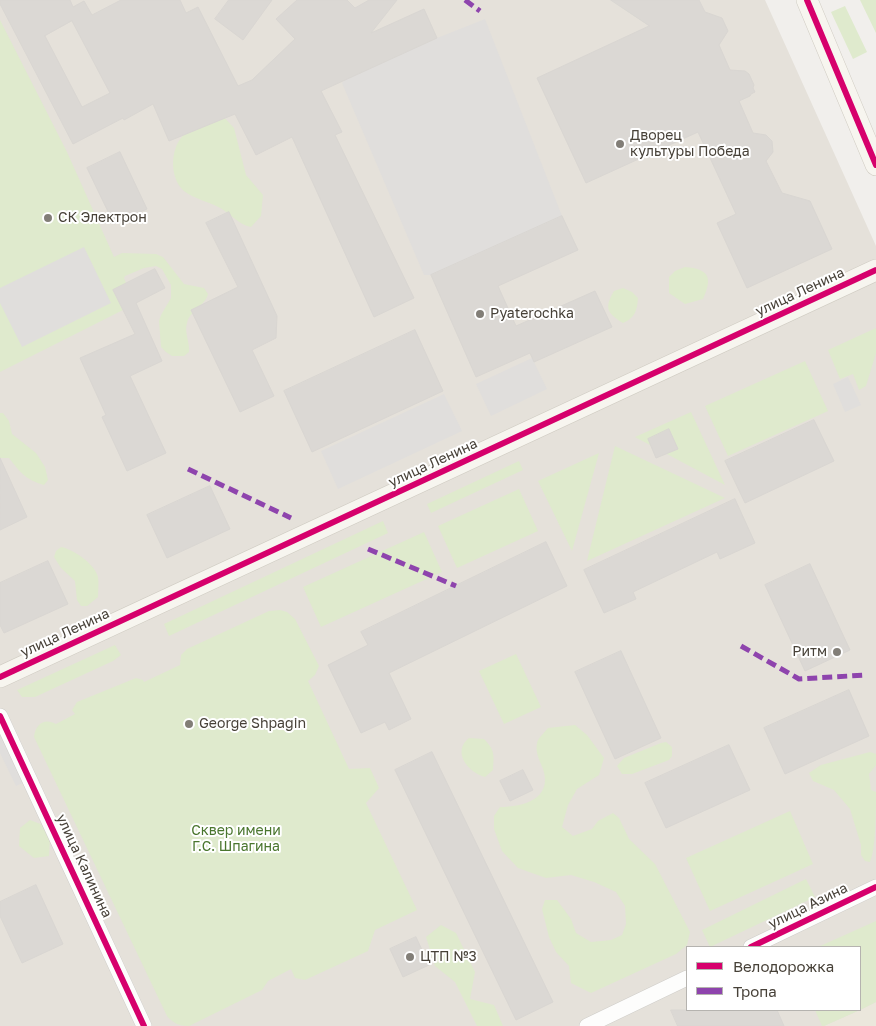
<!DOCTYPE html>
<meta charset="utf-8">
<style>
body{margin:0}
#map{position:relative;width:876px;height:1026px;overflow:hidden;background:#f1efec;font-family:"Golos Text",sans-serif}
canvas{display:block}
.legend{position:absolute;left:686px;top:946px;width:175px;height:65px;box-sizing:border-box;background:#fff;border:1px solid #b5b3af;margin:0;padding:6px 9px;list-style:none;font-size:15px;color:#474138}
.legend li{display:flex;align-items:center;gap:10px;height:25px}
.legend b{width:25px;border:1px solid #b5b3af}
</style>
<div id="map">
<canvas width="876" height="1026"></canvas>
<ul class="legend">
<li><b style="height:6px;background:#d6006c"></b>Велодорожка</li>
<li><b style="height:6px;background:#8e44ad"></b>Тропа</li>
</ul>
</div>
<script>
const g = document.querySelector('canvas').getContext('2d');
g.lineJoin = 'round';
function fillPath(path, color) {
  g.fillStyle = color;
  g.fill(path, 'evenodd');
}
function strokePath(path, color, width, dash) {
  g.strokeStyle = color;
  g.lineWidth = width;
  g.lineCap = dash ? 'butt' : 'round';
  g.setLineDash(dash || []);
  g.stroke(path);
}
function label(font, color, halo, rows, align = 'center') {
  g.font = font + ' "Golos Text",sans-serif';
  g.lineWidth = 4;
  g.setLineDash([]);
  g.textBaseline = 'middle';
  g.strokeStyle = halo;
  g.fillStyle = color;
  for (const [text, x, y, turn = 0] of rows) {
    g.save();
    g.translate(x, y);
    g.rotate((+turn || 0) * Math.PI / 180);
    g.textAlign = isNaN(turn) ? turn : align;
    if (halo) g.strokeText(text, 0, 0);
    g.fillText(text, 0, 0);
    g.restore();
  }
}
const residential = new Path2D(`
 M 0,0 L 765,0 L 876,246 L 876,1026 L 0,1026 ZM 687,947 L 860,947 L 860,1010 L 687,1010 Z`);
const education = new Path2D(`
 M 876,1002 L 876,1026 L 824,1026 L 860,1010 Z`);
const green = new Path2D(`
 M 860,0 L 876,0 L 876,33 Z
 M 845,6 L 867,52 L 853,59 L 831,12 Z
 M 0,20 L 67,152 L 114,257 L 122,253 L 156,254 L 163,257 L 184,284 L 204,288 L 208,294 C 205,306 190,310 187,323 C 184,332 190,343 189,352 L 184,356 L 172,356 L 166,352 L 161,347 L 159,321 L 161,315 L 171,298 L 171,285 L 162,269 L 156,266 L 144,268 L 125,276 L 124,278 L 126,283 L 113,290 L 123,310 L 0,372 Z
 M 221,114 L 234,128 L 246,175 L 263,195 L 261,216 L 251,227 C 238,224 233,216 222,209 C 210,202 194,199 184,191 C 168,177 170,144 187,132 C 197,125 210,120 221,114 Z
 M 685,267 C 709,269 713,277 703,299 L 685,304 L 669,293 L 669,277 L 675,271 Z
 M 623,288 L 632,292 L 638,298 C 637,311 635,318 623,323 C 607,313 604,308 614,291 Z
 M 876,328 L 876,353 L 866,386 L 859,390 L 853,374 L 840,379 L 828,350 Z
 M 805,361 L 828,411 L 728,456 L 705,406 Z
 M 691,412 L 725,485 L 635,437 Z
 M 0,413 L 3,413 L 9,421 L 12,434 L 36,453 L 45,467 L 48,480 L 44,485 C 26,480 20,472 9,458 L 0,458 Z
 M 615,446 L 725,498 L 587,561 Z
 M 599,453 L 572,551 L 538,481 Z
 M 519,461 L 523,470 L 431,513 L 427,504 Z
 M 519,489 L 538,531 L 457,568 L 438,526 Z
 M 383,521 L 388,533 L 169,636 L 164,624 Z
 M 424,532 L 442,572 L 321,627 L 303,587 Z
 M 61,547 C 73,549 95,564 98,577 C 99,583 98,591 98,597 L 87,606 L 81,606 L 77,600 L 75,581 L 61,568 L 54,557 L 56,551 Z
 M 280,610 L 287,612 L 295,619 L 319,666 L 315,675 L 308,681 L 349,769 L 370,768 L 379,788 L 366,803 L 417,910 L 375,930 L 368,951 L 305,980 L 295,978 L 291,969 L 268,981 L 262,990 L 189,1026 C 179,1026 173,1023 167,1016 L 34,737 C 35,725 44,717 56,724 L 75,714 L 72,710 L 77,702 L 136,678 L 143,680 L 144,682 L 180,665 L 181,655 L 187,649 L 269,611 Z
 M 115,645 L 121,655 L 113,661 L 35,697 L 22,697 L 17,690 Z
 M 516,654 L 541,707 L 504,724 L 479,671 Z
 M 575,725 L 587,735 L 604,758 L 599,775 L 577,789 L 568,805 L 562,827 L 573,836 L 592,829 L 598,821 L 613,813 L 619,818 L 629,839 L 655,864 L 690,932 L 687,945 L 676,954 L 591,993 L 571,983 L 569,966 L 556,952 L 549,937 L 542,909 L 545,900 L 557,900 L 571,919 L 576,933 L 591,942 L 611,940 L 622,935 L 626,924 L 625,906 L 616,892 L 594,882 L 571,875 L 546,878 L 518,868 L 502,851 L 494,829 L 494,816 L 500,807 C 523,807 553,799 543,769 C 540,761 535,753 537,743 C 538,738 545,732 548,728 Z
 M 469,738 L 484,739 C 495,750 494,755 493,770 L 485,777 C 469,773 451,752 469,738 Z
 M 666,742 L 672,747 L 672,756 L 669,760 L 632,774 L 622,774 L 617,766 L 624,758 L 661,743 Z
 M 870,752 L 876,754 L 876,765 L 869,774 L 871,790 L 876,792 C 876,810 876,848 870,862 L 865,861 L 861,855 L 861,845 L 850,809 L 834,790 L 813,781 L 809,773 L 821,765 Z
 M 790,811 L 813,864 L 710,911 L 686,858 Z
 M 30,820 L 43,825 L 50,838 L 49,856 L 34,858 L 19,846 L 20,828 Z
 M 806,879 L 815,897 L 710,947 L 702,930 Z
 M 876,921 L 876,1002 L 860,1010 L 860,947 L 818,947 Z
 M 441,925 L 456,933 L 475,972 L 470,999 L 494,1005 L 503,1026 L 477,1026 L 455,982 L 435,966 L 426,937 Z
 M 815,1010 L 860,1010 L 824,1026 L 822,1026 Z`);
const parking = new Path2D(`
 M 485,19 L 562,216 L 431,275 L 424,275 L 342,83 L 346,79 L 437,38 Z
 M 84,247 L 111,303 L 22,347 L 0,303 L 0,288 Z
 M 532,358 L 547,389 L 491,416 L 476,384 Z
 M 848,377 L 861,405 L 845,412 L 833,384 Z
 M 444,394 L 462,431 L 338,489 L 321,451 Z
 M 0,728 L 31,779 L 16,786 L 0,753 Z`);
const building = new Path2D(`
 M 0,0 L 70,0 L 73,7 L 84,1 L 92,15 L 121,0 L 180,0 L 186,13 L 198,7 L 238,86 L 252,80 L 295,39 L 276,19 L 297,0 L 347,0 L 355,8 L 369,0 L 397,0 L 371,33 L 424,9 L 437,38 L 321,91 L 342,132 L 335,135 L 414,298 L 374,317 L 292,137 L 256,155 L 235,114 L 169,141 L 153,104 L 124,120 L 123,118 L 73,144 L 0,4 ZM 72,21 L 110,93 L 82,107 L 45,36 Z
 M 229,0 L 272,0 L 243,40 L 215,19 Z
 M 611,0 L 699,0 L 705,12 L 722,18 L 728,31 L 719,45 L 730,70 L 745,71 L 749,74 L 754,85 L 753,88 L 755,92 L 751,94 L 750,96 L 739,101 L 753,133 L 766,135 L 772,141 L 773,152 L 766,161 L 782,193 L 810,201 L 832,249 L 747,288 L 717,223 L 736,214 L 698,132 L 586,183 L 537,78 L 649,26 Z
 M 120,152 L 147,209 L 114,224 L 87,168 Z
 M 229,212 L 277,316 L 276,338 L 252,350 L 274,396 L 240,412 L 191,310 L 238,287 L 206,223 Z
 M 562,216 L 578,250 L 498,286 L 516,326 L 595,291 L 612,327 L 534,362 L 530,353 L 476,377 L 431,275 Z
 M 155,269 L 165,288 L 136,303 L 162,361 L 130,376 L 166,453 L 127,471 L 102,417 L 106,415 L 80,358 L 135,334 L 113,290 Z
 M 415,330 L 443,391 L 312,452 L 284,391 Z
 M 814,420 L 834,461 L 745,503 L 725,461 Z
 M 669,429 L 678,449 L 656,458 L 648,439 Z
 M 0,458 L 27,517 L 0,530 Z
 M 210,486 L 230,529 L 167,558 L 147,515 Z
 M 735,499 L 755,543 L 720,559 L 717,552 L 633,592 L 636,599 L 604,613 L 584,570 Z
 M 546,542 L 567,586 L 389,673 L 411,719 L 389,730 L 385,722 L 361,733 L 328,665 L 368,645 L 361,632 Z
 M 48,561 L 68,604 L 4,633 L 0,625 L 0,583 Z
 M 810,564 L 850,650 L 805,671 L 765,585 Z
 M 621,651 L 661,738 L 615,759 L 575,672 Z
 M 849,690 L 869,736 L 785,774 L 764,728 Z
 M 729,745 L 750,790 L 666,828 L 645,783 Z
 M 432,752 L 553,1002 L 516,1020 L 395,770 Z
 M 523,770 L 533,790 L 510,801 L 500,781 Z
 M 36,885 L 63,944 L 22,963 L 0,916 L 0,902 Z
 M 416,937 L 429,965 L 403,977 L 390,949 Z
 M 671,1010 L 777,1010 L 784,1026 L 678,1026 Z`);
const street = new Path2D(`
 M 0,716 L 144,1026
 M 751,947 L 876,887
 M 587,1026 L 687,978`);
const secondary = new Path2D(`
 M 807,0 L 876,165
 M 0,677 L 876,270`);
const quiet = new Path2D(`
 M 465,0 L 480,11
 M 188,469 L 291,518
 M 368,549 L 456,586
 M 741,646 L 799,679 L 866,675`);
const cycleway = new Path2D(`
 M 807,0 L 876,165
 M 0,677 L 876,270
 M 0,716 L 144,1026
 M 751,947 L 876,887`);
const markers = [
 [620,144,5,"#827e77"],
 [48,218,5,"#827e77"],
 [480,314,5,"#827e77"],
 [837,652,5,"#827e77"],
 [189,724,5,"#827e77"],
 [410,957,5,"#827e77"]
];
const poiNames = [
 ["Дворец",630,136],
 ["культуры Победа",630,152],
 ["СК Электрон",58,218],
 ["Pyaterochka",490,314],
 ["Ритм",827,652,"right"],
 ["George Shpagin",199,724],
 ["ЦТП №3",420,957]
];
const streetNames = [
 ["улица Ленина",800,292,-25],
 ["улица Ленина",433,463,-25],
 ["улица Ленина",65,633,-25],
 ["улица Калинина",84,866,65],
 ["улица Азина",808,906,-26]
];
const parkNames = [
 ["Сквер имени",236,831],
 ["Г.С. Шпагина",236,847]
];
fillPath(residential, '#e5e1da');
fillPath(education, '#ebe7dc');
fillPath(green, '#dfeacd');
fillPath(parking, '#e0dedc');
fillPath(building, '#dbd8d4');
strokePath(building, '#d9d6d2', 1);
strokePath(street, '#cfcdc9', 16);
strokePath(secondary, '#d0ccc3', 22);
strokePath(street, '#fdfdfc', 15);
strokePath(secondary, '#f7f5ef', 21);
strokePath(quiet, '#8e44ad', 5, [10, 5]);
strokePath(cycleway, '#d6006c', 6);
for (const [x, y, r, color] of markers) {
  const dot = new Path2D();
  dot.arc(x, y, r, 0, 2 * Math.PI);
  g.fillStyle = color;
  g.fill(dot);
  strokePath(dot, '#fff', 2);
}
label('14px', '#474138', '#fff', poiNames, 'left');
label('14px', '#474138', '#fff', streetNames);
label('14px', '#4a762e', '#fff', parkNames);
</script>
